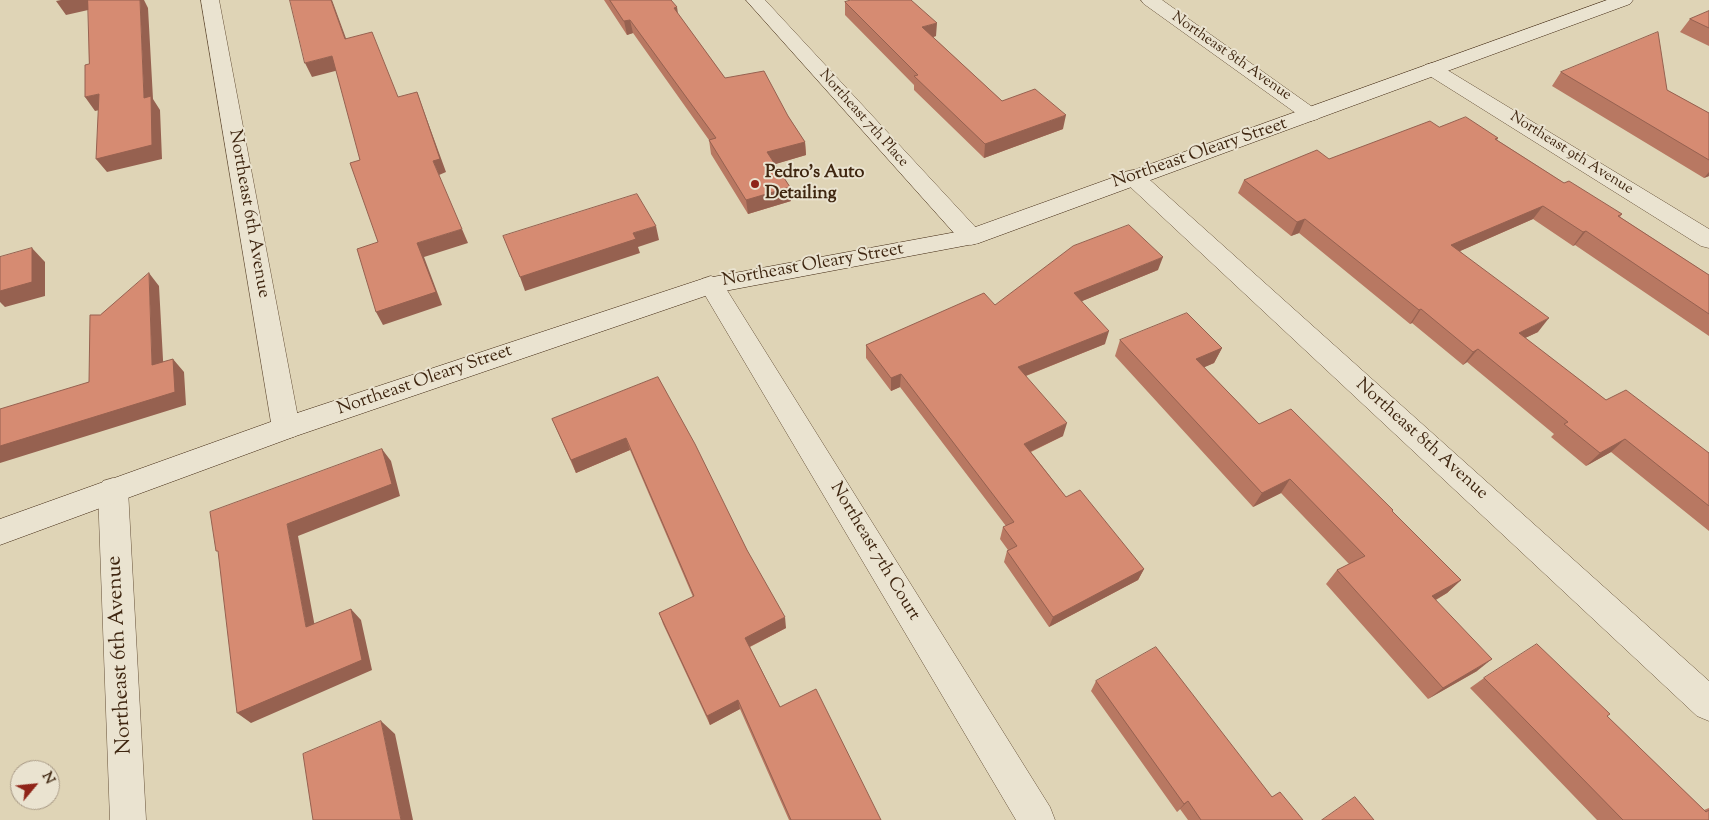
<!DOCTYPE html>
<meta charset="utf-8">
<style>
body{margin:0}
#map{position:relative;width:1709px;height:820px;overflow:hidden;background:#dfd4b6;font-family:"Sorts Mill Goudy",serif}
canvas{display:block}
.north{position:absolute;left:10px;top:760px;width:50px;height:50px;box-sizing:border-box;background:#eae3d0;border:1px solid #a69783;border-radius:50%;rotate:62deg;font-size:14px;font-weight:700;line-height:20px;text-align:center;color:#3f2610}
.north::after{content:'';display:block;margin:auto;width:18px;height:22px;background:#8f2418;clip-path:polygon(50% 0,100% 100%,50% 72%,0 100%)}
</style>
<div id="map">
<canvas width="1709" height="820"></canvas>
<div class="north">N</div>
</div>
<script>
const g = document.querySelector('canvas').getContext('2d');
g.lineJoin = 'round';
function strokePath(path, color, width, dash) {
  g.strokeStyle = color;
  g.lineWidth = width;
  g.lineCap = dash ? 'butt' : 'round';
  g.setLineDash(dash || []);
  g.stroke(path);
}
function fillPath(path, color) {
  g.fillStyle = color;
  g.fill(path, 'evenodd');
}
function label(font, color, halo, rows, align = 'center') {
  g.font = font + ' "Sorts Mill Goudy",serif';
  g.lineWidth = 4;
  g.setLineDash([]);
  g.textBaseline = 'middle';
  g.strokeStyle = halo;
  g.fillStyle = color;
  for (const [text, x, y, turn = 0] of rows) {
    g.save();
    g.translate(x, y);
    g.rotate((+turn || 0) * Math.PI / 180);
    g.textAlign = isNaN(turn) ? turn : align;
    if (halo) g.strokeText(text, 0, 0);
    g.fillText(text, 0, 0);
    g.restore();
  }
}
const street = new Path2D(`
 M 201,0 L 219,0 L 300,428 L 296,436 L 286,439 L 276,436 L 272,428 Z
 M 746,0 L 765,0 L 979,231 L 983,237 L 979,243 L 971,245 L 963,243 Z
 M 1141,0 L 1162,0 L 1318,111 L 1321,115 L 1318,119 L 1311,121 L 1304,119 L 1144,4 Z
 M 1432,63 L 1439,65 L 1709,229 L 1709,248 L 1701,246 L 1425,73 L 1422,69 L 1425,65 Z
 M 1133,170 L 1141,172 L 1709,681 L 1709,721 L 1697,716 L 1125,182 L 1122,177 L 1125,172 Z
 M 711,276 L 720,279 L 1050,807 L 1055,820 L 1016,820 L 699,285 L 702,279 Z
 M 113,478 L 123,481 L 128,490 L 146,820 L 110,820 L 98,490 L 103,481 Z`);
const secondary = new Path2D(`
 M 1607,0 L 1633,0 L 1630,4 L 979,243 L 714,293 L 296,436 L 0,545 L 0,519 L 276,420 L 702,279 L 967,230 Z`);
const wall = new Path2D(`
 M 604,0 L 671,0 L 678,14 L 725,78 L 788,116 L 805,142 L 806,155 L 775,164 L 790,187 L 791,201 L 748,214 L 711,154 L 709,140 L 633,33 L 627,35 Z
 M 845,2 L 936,36 L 933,37 L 1002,101 L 1063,129 L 984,158 L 914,90 L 914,85 L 845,15 Z
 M 1709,11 L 1709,46 L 1680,32 L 1690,19 Z
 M 1561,72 L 1667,90 L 1709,113 L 1709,176 L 1704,178 L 1552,86 Z
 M 1498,138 L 1497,140 L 1564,183 L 1622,214 L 1620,217 L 1709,275 L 1709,336 L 1575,245 L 1573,246 L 1533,219 L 1460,251 L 1538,332 L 1525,338 L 1606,400 L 1709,453 L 1709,531 L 1611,452 L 1586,466 L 1551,437 L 1554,434 L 1467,362 L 1463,365 L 1412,323 L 1410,324 L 1299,233 L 1291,236 L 1238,193 L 1244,180 L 1329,159 Z
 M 1158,270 L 1082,301 L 1105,344 L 1026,376 L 1063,436 L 1031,452 L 1066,497 L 1144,569 L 1138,580 L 1049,627 L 1004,562 L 1007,551 L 1008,550 L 1000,539 L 1003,527 L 1006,526 L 900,387 L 891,391 L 866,358 L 866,345 L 995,305 Z
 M 1120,340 L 1222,348 L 1214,363 L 1204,367 L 1259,424 L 1392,511 L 1461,580 L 1447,593 L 1436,600 L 1477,671 L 1428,699 L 1326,584 L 1337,570 L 1349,564 L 1281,493 L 1253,507 L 1115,356 Z
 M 658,377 L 747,550 L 786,628 L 750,647 L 780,707 L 881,820 L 789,820 L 740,709 L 710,725 L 663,624 L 659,613 L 693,597 L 630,450 L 576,473 L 552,419 Z
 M 1484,678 L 1607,716 L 1704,810 L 1709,808 L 1709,820 L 1597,820 L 1470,688 Z
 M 1096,681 L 1272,797 L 1303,820 L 1188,820 L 1180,809 L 1177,812 L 1091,691 Z`);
const shadedWall = new Path2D(`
 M 61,0 L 92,0 L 97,8 L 66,15 L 56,1 Z
 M 140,0 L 144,0 L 148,8 L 153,99 L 160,110 L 162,159 L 107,172 L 96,159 L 144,98 Z
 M 331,0 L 332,0 L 351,52 L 345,39 Z
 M 677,7 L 679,20 L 674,8 Z
 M 630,20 L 633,33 L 627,35 L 624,21 Z
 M 937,23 L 936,36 L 921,41 L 922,27 Z
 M 332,56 L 339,70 L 312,77 L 305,63 Z
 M 417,92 L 422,106 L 446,172 L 439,175 L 433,161 Z
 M 99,94 L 109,108 L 95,111 L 85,97 Z
 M 1066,115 L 1063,129 L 984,158 L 985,144 Z
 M 805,142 L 806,155 L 769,166 L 767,152 Z
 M 1709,172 L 1709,176 L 1704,178 Z
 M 790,187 L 791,201 L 748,214 L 746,200 Z
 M 1543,206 L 1533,219 L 1442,259 L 1451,245 Z
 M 1305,219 L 1299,233 L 1291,236 L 1297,222 Z
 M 656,226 L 659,240 L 638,247 L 640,253 L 525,291 L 520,277 L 633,233 Z
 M 462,229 L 468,243 L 424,257 L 442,305 L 383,325 L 376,312 L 417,243 Z
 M 1586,231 L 1575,245 L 1573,246 L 1583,232 Z
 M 32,248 L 45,262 L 45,296 L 5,307 L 0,302 L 0,291 Z
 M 1163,257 L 1158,270 L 1070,306 L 1074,293 Z
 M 149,273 L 159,286 L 164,378 L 152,365 Z
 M 1421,309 L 1412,323 L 1410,324 L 1419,310 Z
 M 1549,318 L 1538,332 L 1508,346 L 1519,333 Z
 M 1109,331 L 1105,344 L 1015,380 L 1018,367 Z
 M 1222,348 L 1214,363 L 1189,374 L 1196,359 Z
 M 1478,349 L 1467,362 L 1463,365 L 1473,352 Z
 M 173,359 L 184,372 L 186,405 L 0,463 L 0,446 Z
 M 901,374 L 900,387 L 891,391 L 891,378 Z
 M 1067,423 L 1063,436 L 1021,456 L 1024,444 Z
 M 626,438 L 630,450 L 576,473 L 571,460 Z
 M 1625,439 L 1611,452 L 1586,466 L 1600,453 Z
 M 382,449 L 391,461 L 400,496 L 298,536 L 317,638 L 306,627 L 287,524 Z
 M 1290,479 L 1281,493 L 1253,507 L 1262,493 Z
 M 1144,569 L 1138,580 L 1049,627 L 1053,617 Z
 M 1461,580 L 1447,593 L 1419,609 L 1432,596 Z
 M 351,609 L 361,620 L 372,670 L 251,723 L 237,713 Z
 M 785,617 L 786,628 L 747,648 L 745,638 Z
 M 1492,659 L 1477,671 L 1428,699 L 1443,688 Z
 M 738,700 L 740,709 L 710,725 L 707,716 Z
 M 381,721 L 395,734 L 413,820 L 401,820 Z
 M 1188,801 L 1177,812 L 1184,804 Z`);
const building = new Path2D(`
 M 88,0 L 140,0 L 144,98 L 151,96 L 152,145 L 96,159 L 99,94 L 85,97 L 85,65 L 89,64 Z
 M 290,0 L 331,0 L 345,39 L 372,32 L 398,97 L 417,92 L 440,159 L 433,161 L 462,229 L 417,243 L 436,292 L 376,312 L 357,249 L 378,242 L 350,163 L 360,160 L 332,56 L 305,63 Z
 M 610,0 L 671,0 L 677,7 L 674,8 L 725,78 L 764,71 L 788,116 L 805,142 L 767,152 L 790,187 L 746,200 L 709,140 L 716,138 L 630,20 L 624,21 Z
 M 851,0 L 911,0 L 937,23 L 922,27 L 1002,101 L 1035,89 L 1066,115 L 985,144 L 914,76 L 918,75 L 845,2 Z
 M 1709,11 L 1709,28 L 1690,19 Z
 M 1658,32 L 1667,90 L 1709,113 L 1709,160 L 1561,72 Z
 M 1466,117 L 1498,138 L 1495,139 L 1564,183 L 1569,181 L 1622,214 L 1618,216 L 1709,275 L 1709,314 L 1586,231 L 1583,232 L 1543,206 L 1451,245 L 1549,318 L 1519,333 L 1606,400 L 1626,390 L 1709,453 L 1709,506 L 1625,439 L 1600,453 L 1564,424 L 1568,422 L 1478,349 L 1473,352 L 1421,309 L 1419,310 L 1305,219 L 1297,222 L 1244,180 L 1317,150 L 1329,159 L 1430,121 L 1439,127 Z
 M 637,194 L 656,226 L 633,233 L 636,239 L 520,277 L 503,236 Z
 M 1129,225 L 1163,257 L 1074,293 L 1109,331 L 1018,367 L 1067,423 L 1024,444 L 1066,497 L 1080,490 L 1144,569 L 1053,617 L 1007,551 L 1017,546 L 1003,527 L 1014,522 L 901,374 L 891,378 L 866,345 L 984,293 L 995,305 L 1073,246 Z
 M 32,248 L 32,282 L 0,291 L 0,257 Z
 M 149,273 L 152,365 L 173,359 L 175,392 L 0,446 L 0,409 L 89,382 L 90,315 L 100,315 Z
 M 1187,313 L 1222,348 L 1196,359 L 1259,424 L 1291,409 L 1393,510 L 1392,511 L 1461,580 L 1432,596 L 1492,659 L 1443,688 L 1337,570 L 1365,556 L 1290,479 L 1262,493 L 1120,340 Z
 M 658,377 L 695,444 L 747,550 L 785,617 L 745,638 L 780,707 L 816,689 L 881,820 L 791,820 L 738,700 L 707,716 L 659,613 L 694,596 L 626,438 L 571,460 L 552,419 Z
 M 382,449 L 392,484 L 287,524 L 306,627 L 351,609 L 362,660 L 237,713 L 218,551 L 216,551 L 210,512 Z
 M 1537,644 L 1610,714 L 1607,716 L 1706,812 L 1709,810 L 1709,820 L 1623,820 L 1484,678 Z
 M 1156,647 L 1272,797 L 1280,792 L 1303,820 L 1201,820 L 1188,801 L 1184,804 L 1096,681 Z
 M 381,721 L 401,820 L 313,820 L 303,754 Z
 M 1355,797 L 1374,820 L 1322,820 Z`);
const markers = [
 [755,184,5,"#8f2418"]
];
const farStreetnames = [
 ["Northeast 8th Avenue",1231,57,35],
 ["Northeast 7th Place",863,119,48],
 ["Northeast 9th Avenue",1571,154,32]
];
const streetNames = [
 ["Northeast Oleary Street",1200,154,-19],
 ["Northeast 6th Avenue",248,214,80],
 ["Northeast Oleary Street",813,266,-10],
 ["Northeast Oleary Street",425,381,-19],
 ["Northeast 8th Avenue",1421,440,42],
 ["Northeast 7th Court",874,552,59]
];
const poiNames = [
 ["Pedro’s Auto",765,174],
 ["Detailing",765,195]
];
const nearStreetnames = [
 ["Northeast 6th Avenue",121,655,-93]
];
strokePath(street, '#67523a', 1);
strokePath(secondary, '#3f2610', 1);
fillPath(street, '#eae3d0');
fillPath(secondary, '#eae3d0');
fillPath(wall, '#b87862');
fillPath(shadedWall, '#966150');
fillPath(building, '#d68b72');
strokePath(building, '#966150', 1);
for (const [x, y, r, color] of markers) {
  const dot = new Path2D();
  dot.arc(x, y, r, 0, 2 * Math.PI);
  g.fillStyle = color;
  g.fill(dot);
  strokePath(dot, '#eae3d0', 2);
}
label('15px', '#3f2610', '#eae3d0', farStreetnames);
label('18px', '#3f2610', '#eae3d0', streetNames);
label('bold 18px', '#3f2610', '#eae3d0', poiNames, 'left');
label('21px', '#3f2610', '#eae3d0', nearStreetnames);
</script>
